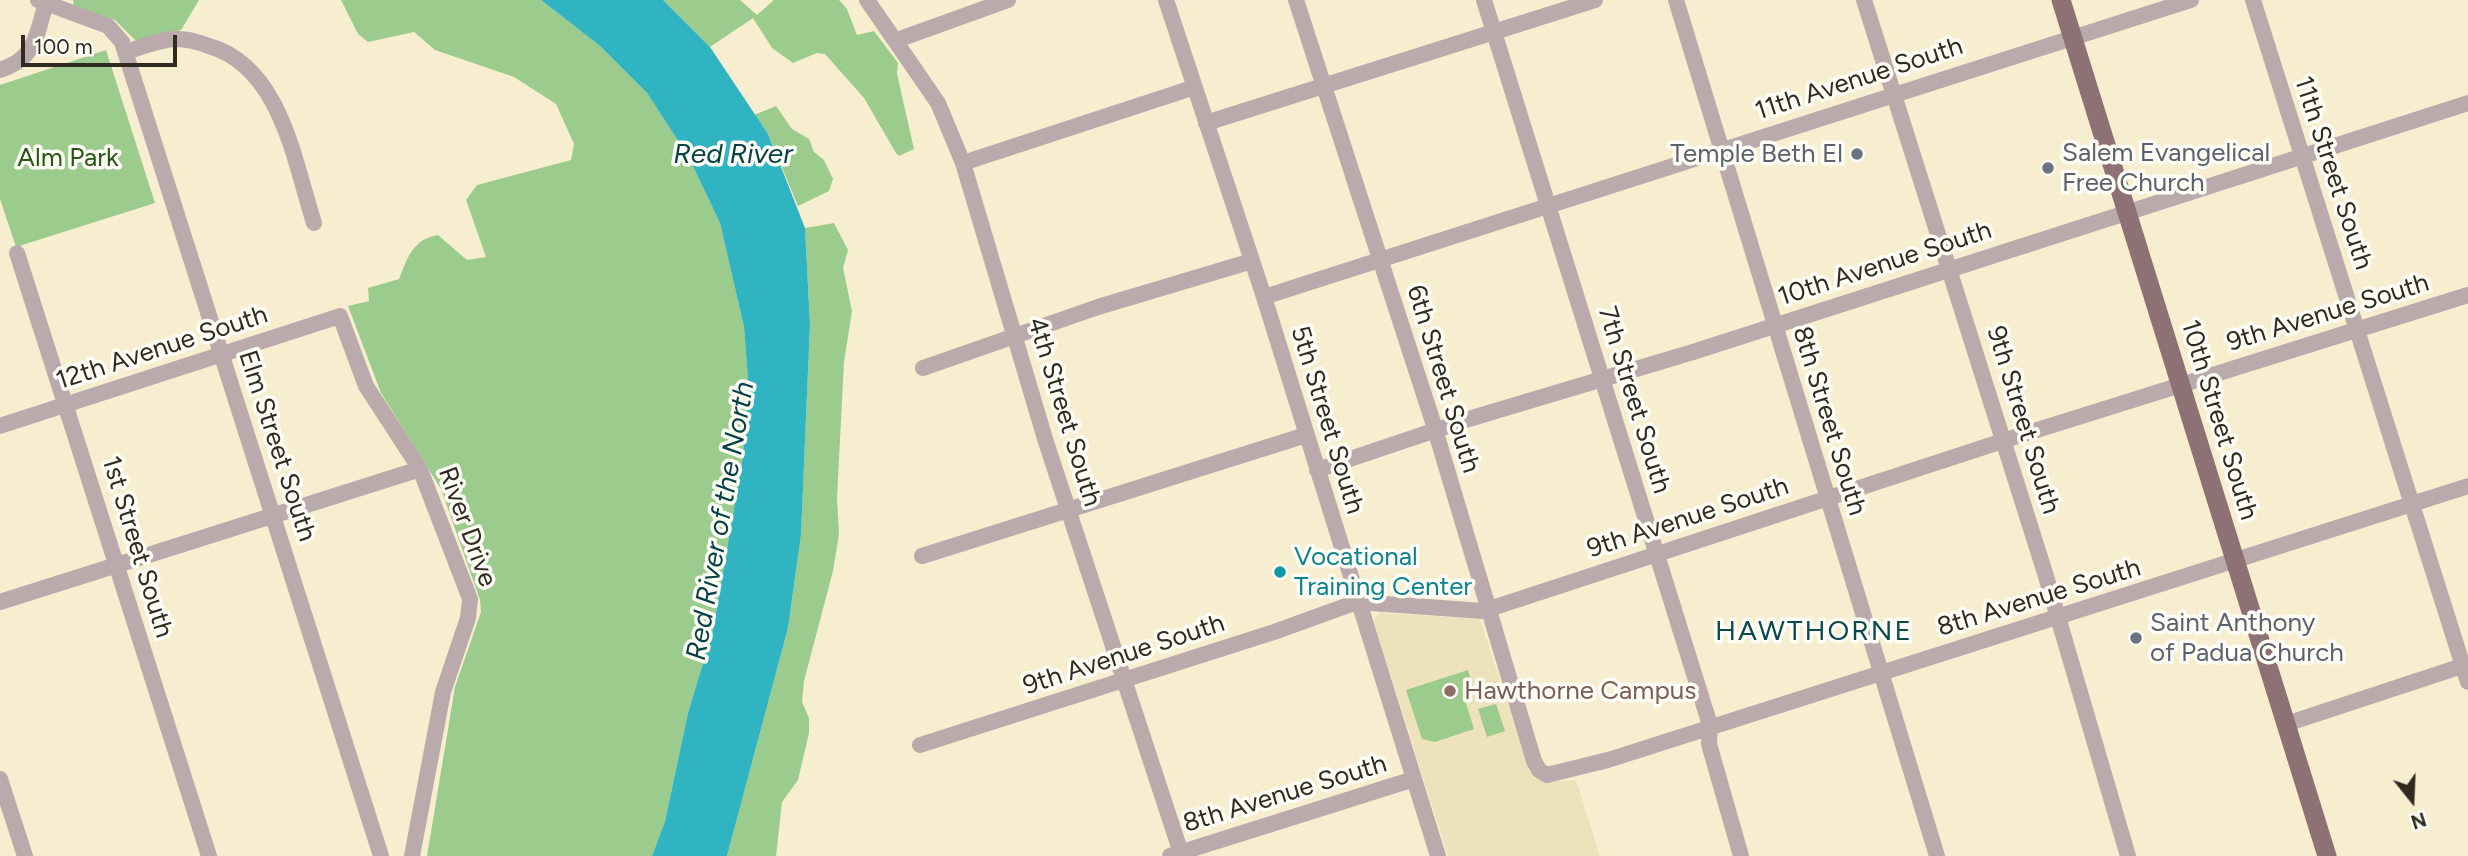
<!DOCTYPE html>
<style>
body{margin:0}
#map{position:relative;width:2468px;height:856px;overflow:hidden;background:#f7eecf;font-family:Figtree,sans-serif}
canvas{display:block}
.north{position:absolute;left:2377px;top:765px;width:70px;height:70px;-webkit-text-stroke:5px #fdfcf5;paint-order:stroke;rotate:162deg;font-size:19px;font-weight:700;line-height:28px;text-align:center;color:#2f2b20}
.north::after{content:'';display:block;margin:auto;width:24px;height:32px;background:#2f2b20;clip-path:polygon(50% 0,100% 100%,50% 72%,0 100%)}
.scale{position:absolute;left:21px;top:35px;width:156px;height:32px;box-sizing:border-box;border:4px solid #2f2b20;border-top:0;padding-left:9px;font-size:21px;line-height:24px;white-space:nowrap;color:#2f2b20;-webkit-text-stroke:5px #fdfcf5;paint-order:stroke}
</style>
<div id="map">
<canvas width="2468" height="856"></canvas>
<div class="north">N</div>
<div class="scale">100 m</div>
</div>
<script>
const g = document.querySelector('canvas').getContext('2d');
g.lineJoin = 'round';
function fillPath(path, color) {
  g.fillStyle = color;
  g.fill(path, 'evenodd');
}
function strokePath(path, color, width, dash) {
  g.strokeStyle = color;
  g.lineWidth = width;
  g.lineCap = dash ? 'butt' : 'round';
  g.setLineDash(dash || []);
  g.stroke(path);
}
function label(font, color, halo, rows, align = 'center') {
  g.font = font + ' Figtree,sans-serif';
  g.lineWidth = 7;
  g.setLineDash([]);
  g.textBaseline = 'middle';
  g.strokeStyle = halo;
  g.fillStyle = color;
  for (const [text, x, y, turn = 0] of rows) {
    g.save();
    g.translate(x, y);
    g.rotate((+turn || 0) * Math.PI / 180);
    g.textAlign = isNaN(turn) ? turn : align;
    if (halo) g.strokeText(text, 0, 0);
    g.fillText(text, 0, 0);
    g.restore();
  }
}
const built = new Path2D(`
 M 1380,613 L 1480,619 L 1530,772 L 1543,782 L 1576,780 L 1600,856 L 1448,856 L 1375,625 L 1375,617 Z`);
const green = new Path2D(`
 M 73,0 L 199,0 L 181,30 L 136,41 L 115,20 L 74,6 Z
 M 341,0 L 541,0 L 600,46 L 647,93 L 688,156 L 720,223 L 744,327 L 749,393 L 742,462 L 713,630 L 688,713 L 665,821 L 652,856 L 427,856 L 455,687 L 481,612 L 480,600 L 441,489 L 381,393 L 348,306 L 369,301 L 368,288 L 399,279 C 408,257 413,239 438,235 L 467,260 L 486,257 L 466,200 L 477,185 L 571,160 L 574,144 L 556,104 L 514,77 L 435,50 L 414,32 L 368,42 L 358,34 Z
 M 663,0 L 740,0 L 757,15 L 774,0 L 839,0 L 847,9 L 857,35 L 874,31 L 898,63 L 897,74 L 914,149 L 899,156 L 896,153 L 864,98 L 825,54 L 817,53 L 793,63 L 772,48 L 753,18 L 710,47 Z
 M 106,50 L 155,203 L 16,247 L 0,199 L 0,85 Z
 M 776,106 L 792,129 L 809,139 L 814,152 L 824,160 L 833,179 L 829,191 L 798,206 L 768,134 L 754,115 Z
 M 834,223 L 848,250 L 843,268 L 852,311 L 844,362 L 837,498 L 839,534 L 833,571 L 804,681 L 802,702 L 809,718 L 809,733 L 798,780 L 782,802 L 776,856 L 727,856 L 788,628 L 801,535 L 810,324 L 805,228 Z
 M 1468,670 L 1475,693 L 1464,697 L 1474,729 L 1435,742 L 1422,739 L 1406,690 Z
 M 1496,704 L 1505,731 L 1487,737 L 1478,709 Z`);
const water = new Path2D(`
 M 541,0 L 663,0 L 710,47 L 768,134 L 805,228 L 810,324 L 801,535 L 788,628 L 727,856 L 652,856 L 665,821 L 688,713 L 713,630 L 742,462 L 749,393 L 744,327 L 720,223 L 688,156 L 647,93 L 600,46 Z`);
const minor = new Path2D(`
 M 38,0 L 108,26 L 122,42 L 381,856
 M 867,0 L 938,103 L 963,163 L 1046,442 L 1182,856
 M 1166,0 L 1264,297 L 1438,856
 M 1296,0 L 1431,416 L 1534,761 L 1539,770 L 1547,775 L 1608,760 L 2468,486
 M 1484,0 L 1710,725 L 1709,744 L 1741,856
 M 1676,0 L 1937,856
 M 1864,0 L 2045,573 L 2128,856
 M 2253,0 L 2468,682
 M 897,40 L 1008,0
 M 125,52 C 139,48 153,42 167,40 C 181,37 195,41 209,46 C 281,67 294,161 314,223
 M 0,70 C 36,58 36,36 46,3
 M 1206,123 L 1595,0
 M 963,163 L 1195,87
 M 17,253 L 209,856
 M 1264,297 L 2191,0
 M 923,368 L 1098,307 L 1252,261
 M 0,426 L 340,316 L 366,386 L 420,469 L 470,599 L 468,618 L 443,692 L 412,856
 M 1317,470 L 1472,418 L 1693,352 L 2468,103
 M 922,556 L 1306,435
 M 0,602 L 420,469
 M 2286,724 L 2468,664
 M 920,745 L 1274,632 L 1357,602 L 1483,611 L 2018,436 L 2468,295
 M 0,779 L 25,856
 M 1170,856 L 1414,779`);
const major = new Path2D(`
 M 2061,0 L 2327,856`);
const markers = [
 [1857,154,7,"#6b7280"],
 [2048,168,7,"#6b7280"],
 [1280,572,7,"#0f9aa8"],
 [2136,638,7,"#6b7280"],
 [1450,691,7,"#8d6e63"]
];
const streetNames = [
 ["11th Avenue South",1859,79,-18],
 ["11th Street South",2333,173,72],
 ["10th Avenue South",1885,264,-18],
 ["9th Avenue South",2328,313,-17],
 ["12th Avenue South",162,348,-18],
 ["6th Street South",1443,379,73],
 ["7th Street South",1634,400,73],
 ["4th Street South",1064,412,73],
 ["5th Street South",1327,420,73],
 ["9th Street South",2023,420,73],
 ["10th Street South",2219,420,73],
 ["8th Street South",1829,421,73],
 ["Elm Street South",277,446,72],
 ["9th Avenue South",1688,518,-18],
 ["River Drive",467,527,70],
 ["1st Street South",137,547,73],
 ["8th Avenue South",2039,598,-17],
 ["9th Avenue South",1124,655,-18],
 ["8th Avenue South",1285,794,-17]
];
const worshipNames = [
 ["Salem Evangelical",2062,153],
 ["Free Church",2062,183],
 ["Temple Beth El",1843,154,"right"],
 ["Saint Anthony",2150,623],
 ["of Padua Church",2150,653]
];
const parkNames = [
 ["Alm Park",68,158]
];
const cultureNames = [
 ["Vocational",1294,557],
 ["Training Center",1294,587]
];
const educationNames = [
 ["Hawthorne Campus",1464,691]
];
const waterNames = [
 ["Red River",733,155],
 ["Red River of the North",721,521,-80]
];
const neighbourhoodNames = [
 ["HAWTHORNE",1814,632]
];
fillPath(built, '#ede2bc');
fillPath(green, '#9ccb8e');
fillPath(water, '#30b4c1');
strokePath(minor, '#baaaab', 16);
strokePath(major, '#8d7174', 19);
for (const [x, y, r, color] of markers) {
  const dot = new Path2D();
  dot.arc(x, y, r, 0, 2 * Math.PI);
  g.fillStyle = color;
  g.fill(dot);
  strokePath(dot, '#fdfcf5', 2.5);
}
label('26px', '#2f2b20', '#fdfcf5', streetNames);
label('26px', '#5b616d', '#fdfcf5', worshipNames, 'left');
label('26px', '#255713', '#fdfcf5', parkNames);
label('26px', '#0d838f', '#fdfcf5', cultureNames, 'left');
label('26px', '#785e54', '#fdfcf5', educationNames, 'left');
label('italic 28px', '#064146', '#fdfcf5', waterNames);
g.letterSpacing = '2px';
label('28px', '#0a4a4d', '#fdfcf5', neighbourhoodNames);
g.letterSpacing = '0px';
</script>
